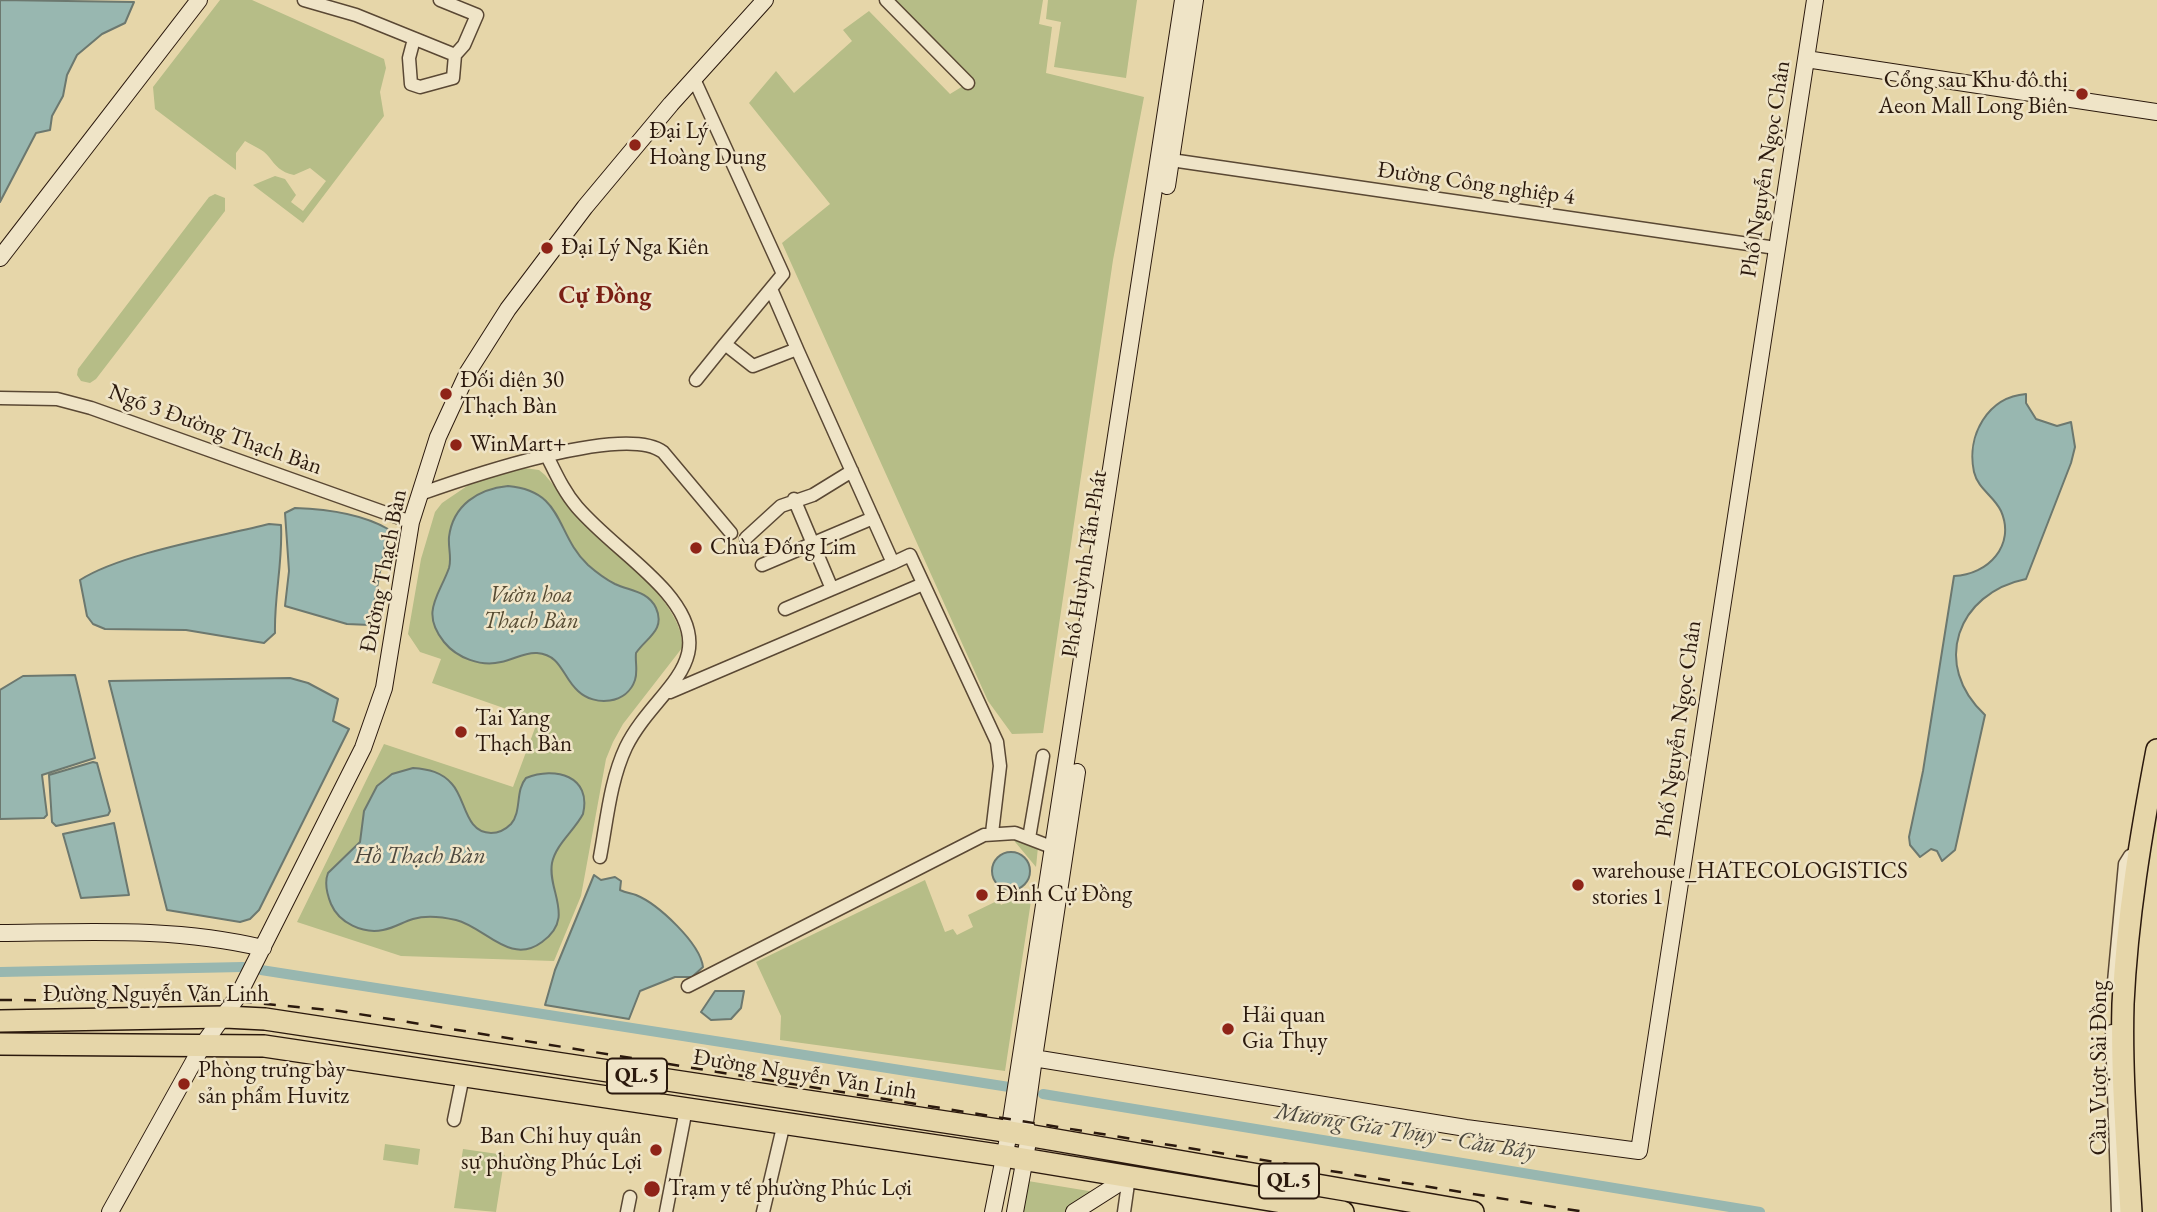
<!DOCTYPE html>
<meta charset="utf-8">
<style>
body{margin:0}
canvas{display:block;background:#e6d6a9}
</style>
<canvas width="2157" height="1212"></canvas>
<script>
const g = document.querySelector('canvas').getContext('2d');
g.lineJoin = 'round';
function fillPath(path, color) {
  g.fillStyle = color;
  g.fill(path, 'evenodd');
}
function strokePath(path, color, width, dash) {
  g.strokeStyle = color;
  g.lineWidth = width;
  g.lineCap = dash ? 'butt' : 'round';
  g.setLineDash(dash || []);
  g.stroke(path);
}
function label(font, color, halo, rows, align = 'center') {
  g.font = font + ' "EB Garamond",serif';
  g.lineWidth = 5;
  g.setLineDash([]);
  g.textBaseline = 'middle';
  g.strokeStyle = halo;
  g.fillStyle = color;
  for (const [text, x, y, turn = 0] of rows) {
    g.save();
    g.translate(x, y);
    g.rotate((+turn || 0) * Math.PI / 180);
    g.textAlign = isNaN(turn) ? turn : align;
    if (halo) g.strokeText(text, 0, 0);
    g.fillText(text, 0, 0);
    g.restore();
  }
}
const green = new Path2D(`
 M 220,0 L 252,0 L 384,59 L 386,68 L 380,92 L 384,116 L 303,223 L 253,185 L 275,176 L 285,179 L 296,195 L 291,202 L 303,211 L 326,181 L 310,168 L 294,175 C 280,172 276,166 269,157 C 263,149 253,146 245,141 L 236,153 L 236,170 L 155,109 L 153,87 Z
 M 886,0 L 1043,0 L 1039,24 L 1052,27 L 1046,73 L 1144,97 L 1113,260 L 1043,733 L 1012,734 L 988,701 L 782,243 L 830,204 L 749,103 L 776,71 L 794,93 L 852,41 L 843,30 L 869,11 L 950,94 L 968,83 Z
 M 1048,0 L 1137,0 L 1126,78 L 1054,67 L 1061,22 L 1046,19 Z
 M 215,194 L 225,198 L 225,211 L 96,379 L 90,383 L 81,381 L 77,375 L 78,369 L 209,197 Z
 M 524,468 L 539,470 L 545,475 C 558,490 570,507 585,521 C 612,548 687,607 682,648 L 623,724 L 613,742 L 606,759 L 581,896 L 554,961 L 401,956 L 297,922 L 384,744 L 513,787 L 538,720 L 432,683 L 441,659 L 420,652 L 408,634 L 421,559 L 435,512 L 442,503 L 470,484 Z
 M 1011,837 L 1038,847 L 1036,867 Z
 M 925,880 L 945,932 L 953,929 L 957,935 L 973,927 L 968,915 L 999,900 L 1001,905 L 1033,888 L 1005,1071 L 780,1040 L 781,1016 L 756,962 Z
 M 385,1144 L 420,1149 L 418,1165 L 383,1160 Z
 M 463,1149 L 505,1155 L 496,1212 L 454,1208 Z
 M 1028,1181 L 1101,1193 L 1069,1212 L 1023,1212 Z`);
const water = new Path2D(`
 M 0,0 L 134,2 L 125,23 L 102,34 L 77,55 L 67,75 L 63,96 L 52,116 L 50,130 L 36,133 L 0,202 Z
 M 2026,394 L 2026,403 L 2036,419 L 2057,426 L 2071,422 L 2075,447 L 2071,463 L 2026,579 C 1957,593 1931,665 1985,715 L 1955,850 L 1942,861 L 1937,851 L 1931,849 L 1920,857 L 1910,845 L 1909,837 L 1923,771 L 1954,576 C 1988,575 2016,545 2001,511 C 1994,496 1978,489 1974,472 C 1966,435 1988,397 2026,394 Z
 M 508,486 C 565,491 555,534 588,565 C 596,572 605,579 615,584 C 630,591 648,591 656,608 C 666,630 646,638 636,653 C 635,662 638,671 635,680 C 627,704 595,707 578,691 C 562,677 562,655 537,653 C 524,652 513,660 501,662 C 481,667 457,658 444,642 C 420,612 439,596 449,568 C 452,558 448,548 449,537 C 453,505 478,489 508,486 Z
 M 295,508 C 325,509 362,514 388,529 L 370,625 L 347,624 L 285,606 L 289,571 L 285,513 Z
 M 269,524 L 281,525 C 283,562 274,596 275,633 L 264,643 L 186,630 L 105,629 L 93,624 L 87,616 L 80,580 C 122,553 218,537 269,524 Z
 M 75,675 L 95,758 L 42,775 L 47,815 L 44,818 L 0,819 L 0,690 L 23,676 Z
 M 290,678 L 308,683 L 338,699 L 333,721 L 349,729 L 259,910 L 250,919 L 240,922 L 167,910 L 109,681 Z
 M 93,762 L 97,763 L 110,811 L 108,815 L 56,826 L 52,822 L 49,775 Z
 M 413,768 C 428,769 442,772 452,784 C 466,799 465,833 491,833 C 499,833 505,830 511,824 C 522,811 515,791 526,778 C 555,766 592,776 583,814 C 574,831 556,844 552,863 C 547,891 576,918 542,942 C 510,966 485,927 456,920 C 443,917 426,915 413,919 C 403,922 394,928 383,930 C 363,934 339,923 331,904 C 327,894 324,883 328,873 L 360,842 L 364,811 L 377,786 L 392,774 Z
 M 114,823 L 129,895 L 81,898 L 63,834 Z
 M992 871a19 19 0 1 1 38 0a19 19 0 1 1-38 0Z
 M 594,875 L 601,880 L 615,877 L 621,881 L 620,890 C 626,893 630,893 636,895 C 658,904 700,943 703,967 L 692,977 L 675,977 L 640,991 L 629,1019 L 545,1005 L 555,970 Z
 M 715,991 L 744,991 L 741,1008 L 731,1019 L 711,1020 L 701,1012 Z`);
const canal = new Path2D(`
 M 261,970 L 1009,1087
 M 0,972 L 243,967
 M 1043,1094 L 1760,1212`);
const street = new Path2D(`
 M 304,0 L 356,15 L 455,55
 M 886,0 L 968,83
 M 414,39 L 409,58 L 411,84 L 420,87 L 453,78 L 455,55 L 464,45 L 477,15 L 440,0
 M 694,79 L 783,274 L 725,344
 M 1171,160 L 1776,248
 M 771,289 L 797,349
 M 696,380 L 725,344 L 753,366 L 797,349 L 893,563 L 785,609
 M 0,398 L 57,399 L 91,408 L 411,522
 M 547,456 C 556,474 564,492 577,507 C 604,538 639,561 666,592 C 726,662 655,688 626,747 C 610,781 607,820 600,857
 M 420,494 C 465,478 624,423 663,452 L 731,533
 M 794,499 L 832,589
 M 746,538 L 781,506 L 813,495 L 852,471
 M 893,563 L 910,555 L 997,742 L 1000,766 L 992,833
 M 762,565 L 873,518
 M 670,692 L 923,584
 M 1029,838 L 1043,756
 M 2114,982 L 2125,864 L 2130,856 L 2137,853
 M 688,986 L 984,835 L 1015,833 L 1054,848
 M 2112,1031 L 2118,1212
 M 454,1120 L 463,1076
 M 627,1212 L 630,1197
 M 666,1212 L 686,1109
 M 763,1212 L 784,1123
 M 1124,1212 L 1129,1177`);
const secondary = new Path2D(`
 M 1806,59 L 2157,112
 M 1167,186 L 1195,0
 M 0,258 L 199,0
 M 0,933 C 89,932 176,927 263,948
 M 1021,1056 L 1466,1128 L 1639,1151 L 1815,0
 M 110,1212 L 204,1043 L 238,996 L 363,748 L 384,688 L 411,522 L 438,437 L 468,372 L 508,309 L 585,207 L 671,104 L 765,0
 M 993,1212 L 1009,1133 L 1183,0
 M 1015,1212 L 1029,1136 L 1025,1123 L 1034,1058 L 1077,772
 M 1074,1212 L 1129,1177`);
const highway = new Path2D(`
 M 0,1021 L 225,1017 L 265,1019 L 998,1130 L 1473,1212
 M 0,1044 L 264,1046 L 1004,1156 L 1343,1212
 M 2131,1212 C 2127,1142 2121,1074 2123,1004 C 2127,918 2141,834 2157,750`);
const rail = new Path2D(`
 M 0,1000 L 235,1001 L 340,1011 L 1585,1212`);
const markers = [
 [2082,94,7,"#8f2418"],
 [635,145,7,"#8f2418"],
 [547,248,7,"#8f2418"],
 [446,394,7,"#8f2418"],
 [456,445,7,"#8f2418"],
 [696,548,7,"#8f2418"],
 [461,732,7,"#8f2418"],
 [1578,885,7,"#8f2418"],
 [982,895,7,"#8f2418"],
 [1228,1029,7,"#8f2418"],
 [184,1084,7,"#8f2418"],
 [656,1150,7,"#8f2418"],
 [652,1189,9,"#8f2418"]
];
const shields = [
 [637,1076,60],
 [1289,1181,60]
];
const shieldNames = [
 ["QL.5",637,1076],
 ["QL.5",1289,1181]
];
const poiNames = [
 ["Cổng sau Khu đô thị",2068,81,"right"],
 ["Aeon Mall Long Biên",2068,107,"right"],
 ["Đại Lý",649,132],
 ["Hoàng Dung",649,158],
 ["Đại Lý Nga Kiên",561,248],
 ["Đối diện 30",460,381],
 ["Thạch Bàn",460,407],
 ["WinMart+",470,445],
 ["Chùa Đống Lim",710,548],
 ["Tai Yang",475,719],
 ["Thạch Bàn",475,745],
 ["warehouse_HATECOLOGISTICS",1592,872],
 ["stories 1",1592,898],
 ["Đình Cự Đồng",996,895],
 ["Hải quan",1242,1016],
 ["Gia Thụy",1242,1042],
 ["Phòng trưng bày",198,1071],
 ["sản phẩm Huvitz",198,1097],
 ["Ban Chỉ huy quân",642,1137,"right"],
 ["sự phường Phúc Lợi",642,1163,"right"],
 ["Trạm y tế phường Phúc Lợi",668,1189]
];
const streetNames = [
 ["Phố Nguyễn Ngọc Chân",1766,169,-81],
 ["Đường Công nghiệp 4",1476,184,8],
 ["Ngõ 3 Đường Thạch Bàn",215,430,20],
 ["Phố Huỳnh Tấn Phát",1085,564,-81],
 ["Đường Thạch Bàn",384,571,-79],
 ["Phố Nguyễn Ngọc Chân",1679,729,-82],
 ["Đường Nguyễn Văn Linh",156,995],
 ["Cầu Vượt Sài Đồng",2100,1068,-90],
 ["Đường Nguyễn Văn Linh",805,1075,9]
];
const parkNames = [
 ["Vườn hoa",531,596],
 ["Thạch Bàn",531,622]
];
const neighbourhoodNames = [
 ["Cự Đồng",605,296]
];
const waterNames = [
 ["Hồ Thạch Bàn",420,856],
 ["Mương Gia Thụy – Cầu Bây",1405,1132,9]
];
fillPath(green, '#b6bd87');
fillPath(water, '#98b7b0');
strokePath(water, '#6c786f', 2);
strokePath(canal, '#98b7b0', 10);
strokePath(street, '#5a4834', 15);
strokePath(secondary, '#2b190d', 18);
strokePath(highway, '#2b190d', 24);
strokePath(street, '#efe4c7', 12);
strokePath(secondary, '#efe4c7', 16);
strokePath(highway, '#e6d6a9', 21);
strokePath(rail, '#2b190d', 2.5, [12, 12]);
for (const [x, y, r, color] of markers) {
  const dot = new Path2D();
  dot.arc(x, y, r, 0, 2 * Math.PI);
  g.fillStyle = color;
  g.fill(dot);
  strokePath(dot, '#efe4c7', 2.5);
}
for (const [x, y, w] of shields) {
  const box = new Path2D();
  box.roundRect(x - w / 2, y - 17.5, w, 35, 5);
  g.fillStyle = '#efe4c7';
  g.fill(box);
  strokePath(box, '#2b190d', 2);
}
label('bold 21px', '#2b190d', null, shieldNames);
label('23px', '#2b190d', '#efe4c7', poiNames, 'left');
label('23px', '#2b190d', '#efe4c7', streetNames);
label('italic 23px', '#554a32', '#efe4c7', parkNames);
label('bold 24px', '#7a1f14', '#efe4c7', neighbourhoodNames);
label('italic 24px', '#4c483e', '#efe4c7', waterNames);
</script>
